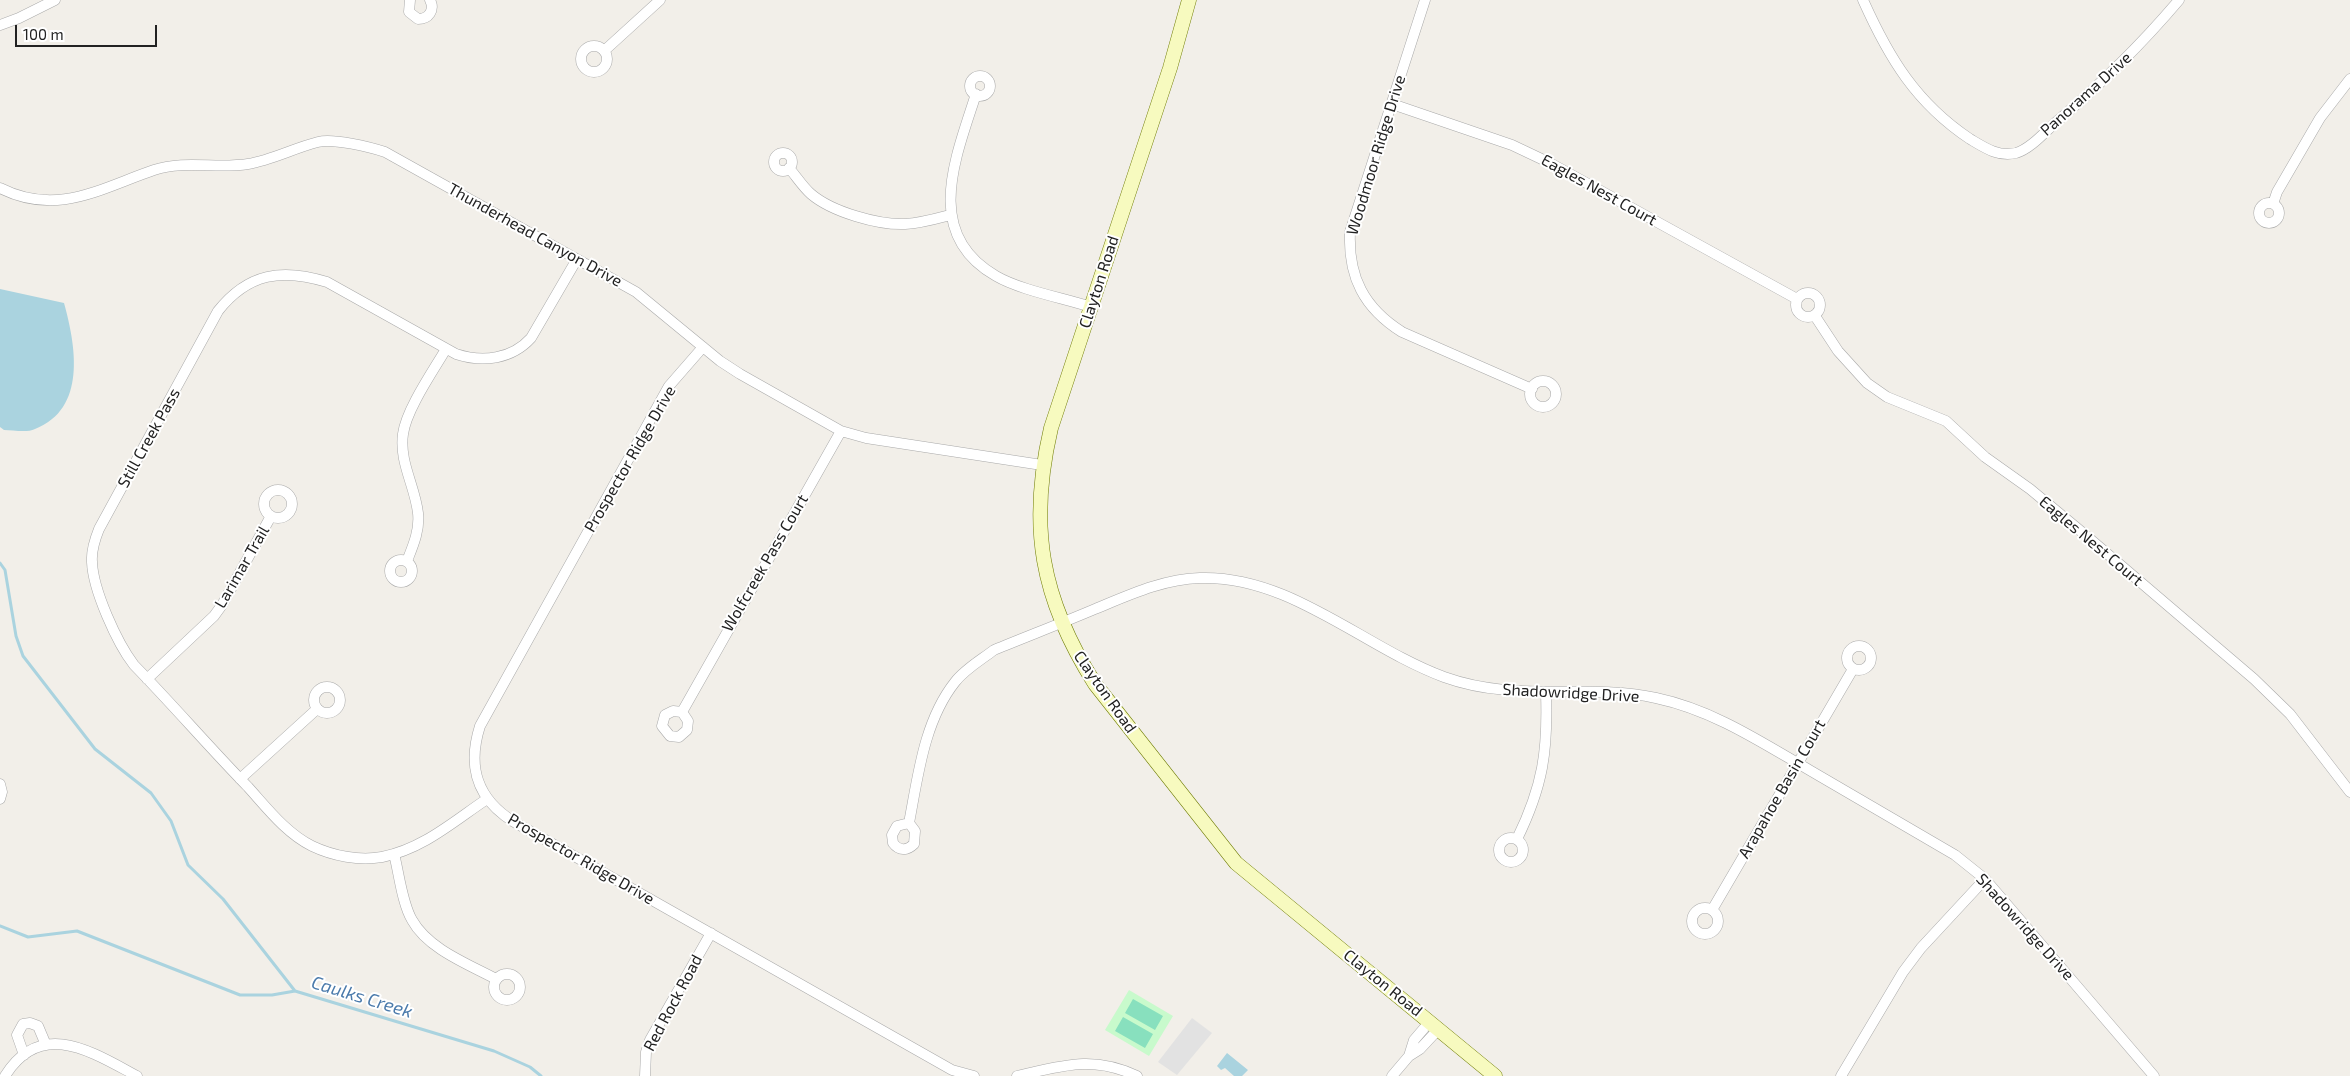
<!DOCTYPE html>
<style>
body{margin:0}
#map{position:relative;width:2350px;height:1076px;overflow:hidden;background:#f2efe9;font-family:"Exo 2",sans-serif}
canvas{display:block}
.scale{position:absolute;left:15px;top:25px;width:142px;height:22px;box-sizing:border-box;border:2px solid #222;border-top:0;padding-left:6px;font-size:15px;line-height:18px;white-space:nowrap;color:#222;-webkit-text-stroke:4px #fff;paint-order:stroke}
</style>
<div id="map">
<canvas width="2350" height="1076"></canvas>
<div class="scale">100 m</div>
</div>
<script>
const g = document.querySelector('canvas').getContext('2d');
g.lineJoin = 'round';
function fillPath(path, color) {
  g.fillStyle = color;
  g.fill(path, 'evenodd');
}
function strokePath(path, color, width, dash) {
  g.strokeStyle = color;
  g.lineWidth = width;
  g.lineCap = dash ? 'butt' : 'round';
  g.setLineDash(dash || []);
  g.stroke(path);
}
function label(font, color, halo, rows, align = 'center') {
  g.font = font + ' "Exo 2",sans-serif';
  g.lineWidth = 4;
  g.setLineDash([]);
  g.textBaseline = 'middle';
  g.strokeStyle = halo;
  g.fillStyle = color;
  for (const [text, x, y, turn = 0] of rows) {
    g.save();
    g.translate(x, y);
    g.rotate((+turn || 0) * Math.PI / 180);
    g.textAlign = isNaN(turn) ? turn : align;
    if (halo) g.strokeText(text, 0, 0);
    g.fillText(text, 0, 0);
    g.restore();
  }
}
const park = new Path2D(`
 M 1129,990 L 1173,1016 L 1149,1056 L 1105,1030 Z`);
const pitch = new Path2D(`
 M 1133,999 L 1163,1016 L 1155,1030 L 1125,1013 Z
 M 1123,1017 L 1153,1034 L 1145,1048 L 1115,1031 Z`);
const parking = new Path2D(`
 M 1192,1018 L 1212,1033 L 1177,1075 L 1158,1062 Z`);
const water = new Path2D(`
 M 0,289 L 64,303 C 76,346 87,409 35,429 C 27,433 13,430 4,430 L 0,427 Z
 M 1227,1053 L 1248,1070 L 1242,1076 L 1234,1076 L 1225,1068 L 1221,1070 L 1217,1066 Z`);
const stream = new Path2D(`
 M 0,563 L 5,570 L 16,636 L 23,656 L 95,749 L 151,793 L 171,821 L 188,865 L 223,899 L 295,991
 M 0,926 L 28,937 L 77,931 L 240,995 L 272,995 L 295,991 L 494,1051 L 530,1067 L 541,1076`);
const street = new Path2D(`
 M 410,0 L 409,12 L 418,19 C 429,19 435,10 430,0
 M 1425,0 L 1350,232 C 1348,277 1364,308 1402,332 L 1532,389
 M 1863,0 C 1889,58 1916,103 1970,139 C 1985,148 1998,157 2016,153 C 2030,149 2044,133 2055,123 C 2100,85 2141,45 2179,0
 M 0,25 L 19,18 L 55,0
 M581 59a13 13 0 1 1 26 0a13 13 0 1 1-26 0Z
 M 604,51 L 660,0
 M970 86a10 10 0 1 1 20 0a10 10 0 1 1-20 0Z
 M 976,94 C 956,157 922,234 996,276 C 1020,290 1063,298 1091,307
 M 1392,104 L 1512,145 L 1550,163 L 1797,299
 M774 162a9 9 0 1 1 18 0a9 9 0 1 1-18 0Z
 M 789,168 C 796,176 803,187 811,194 C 832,212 878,225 905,224 C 921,223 935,219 950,215
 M 0,188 C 57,217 101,188 154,170 C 185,160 217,169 248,164 C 272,160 294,148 318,142 C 333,138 370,147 385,152 L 636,292 L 720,361 L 740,374 L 841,431 L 866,438 L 1042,465
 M2259 213a10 10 0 1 1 20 0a10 10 0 1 1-20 0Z
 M 2273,204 L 2277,192 L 2320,118 L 2350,79
 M1796 305a12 12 0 1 1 24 0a12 12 0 1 1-24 0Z
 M 1815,316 L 1838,351 L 1867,383 L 1887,397 L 1946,421 L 1985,457 L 2030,489 L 2083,533 L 2254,679 L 2290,714 L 2350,792
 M 703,347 L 669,386 L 480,726 C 467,767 477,799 514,822 L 952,1070 L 974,1076
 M1530 394a13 13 0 1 1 26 0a13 13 0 1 1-26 0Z
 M264 504a14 14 0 1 1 28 0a14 14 0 1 1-28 0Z
 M390 571a11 11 0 1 1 22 0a11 11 0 1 1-22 0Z
 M 407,561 C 413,546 420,530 418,513 C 415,486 399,462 403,434 C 406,410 433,371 446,349
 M1847 658a12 12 0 1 1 24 0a12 12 0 1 1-24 0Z
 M 147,679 L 214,616 L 222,605 L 271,516
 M314 700a13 13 0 1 1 26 0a13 13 0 1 1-26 0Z
 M 682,712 L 688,721 L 687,730 L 679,737 L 670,736 L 662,726 L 665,715 L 673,711 L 682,712 L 841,431
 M 240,779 L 317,709
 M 0,784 L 2,792 L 0,799
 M 487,799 C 454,821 423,849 382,857 C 359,861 333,856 312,846 C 286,833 267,808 248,787 C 209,747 173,705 134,665 C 117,643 93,590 92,562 C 91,550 95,539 99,529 L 218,311 C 248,273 282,268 327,282 L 456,354 C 483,363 512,359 531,338 L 577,259
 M 909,823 C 918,776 924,721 955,682 C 965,669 981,660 994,650 C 1028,636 1062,623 1095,609 C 1129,595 1163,579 1200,578 C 1290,575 1363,647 1444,677 C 1516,703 1583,683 1656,698 C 1713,710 1761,742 1811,771 C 1859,799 1907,827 1955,855 L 1985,879 L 2154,1076
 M 909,823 L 915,831 L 914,844 C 907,851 899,851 893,843 L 892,835 L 897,826 Z
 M1499 850a12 12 0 1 1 24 0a12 12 0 1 1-24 0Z
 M 1517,839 C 1543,786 1548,751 1546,693
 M 394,854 C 399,873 402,903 412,920 C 428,949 468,964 496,979
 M1692 921a13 13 0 1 1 26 0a13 13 0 1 1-26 0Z
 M 1712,910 L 1853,669
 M494 987a13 13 0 1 1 26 0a13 13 0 1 1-26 0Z
 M 24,1055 L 17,1035 L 23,1024 L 30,1023 L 38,1026 L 46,1045
 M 5,1076 C 41,1018 92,1052 137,1076
 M 645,1076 L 646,1052 L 650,1040 L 711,933
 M 1017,1076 C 1062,1066 1092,1055 1137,1076
 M 1392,1076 L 1409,1056 L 1414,1040 L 1426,1026 L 1435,1025 L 1434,1034 L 1420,1049 L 1409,1056
 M 1841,1076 L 1903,972 L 1921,948 L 1985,879`);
const secondary = new Path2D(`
 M 1189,0 L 1170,68 L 1051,428 C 1028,526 1041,599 1095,684 L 1236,863 L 1495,1076`);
const streetNames = [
 ["Panorama Drive",2086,94,-42],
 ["Woodmoor Ridge Drive",1376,155,-73],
 ["Eagles Nest Court",1599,190,29],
 ["Thunderhead Canyon Drive",535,235,29],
 ["Clayton Road",1099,282,-72],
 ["Still Creek Pass",149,438,-61],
 ["Prospector Ridge Drive",630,459,-60],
 ["Eagles Nest Court",2091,541,40],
 ["Wolfcreek Pass Court",765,563,-60],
 ["Larimar Trail",242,567,-60],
 ["Clayton Road",1105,692,55],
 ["Shadowridge Drive",1571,693,3],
 ["Arapahoe Basin Court",1782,789,-60],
 ["Prospector Ridge Drive",581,859,30],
 ["Shadowridge Drive",2025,927,48],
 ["Clayton Road",1383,983,39],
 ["Red Rock Road",673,1003,-62]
];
const waterNames = [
 ["Caulks Creek",362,997,17]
];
fillPath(park, '#c8facc');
fillPath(pitch, '#88e0be');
fillPath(parking, '#e2e2e2');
fillPath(water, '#aad3df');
strokePath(stream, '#aad3df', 3);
strokePath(street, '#a9a9a9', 11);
strokePath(secondary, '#707d05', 15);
strokePath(street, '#fff', 10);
strokePath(secondary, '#f7fabf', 14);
label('16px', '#222', '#fff', streetNames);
label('italic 18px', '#4a7aab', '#fff', waterNames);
</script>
